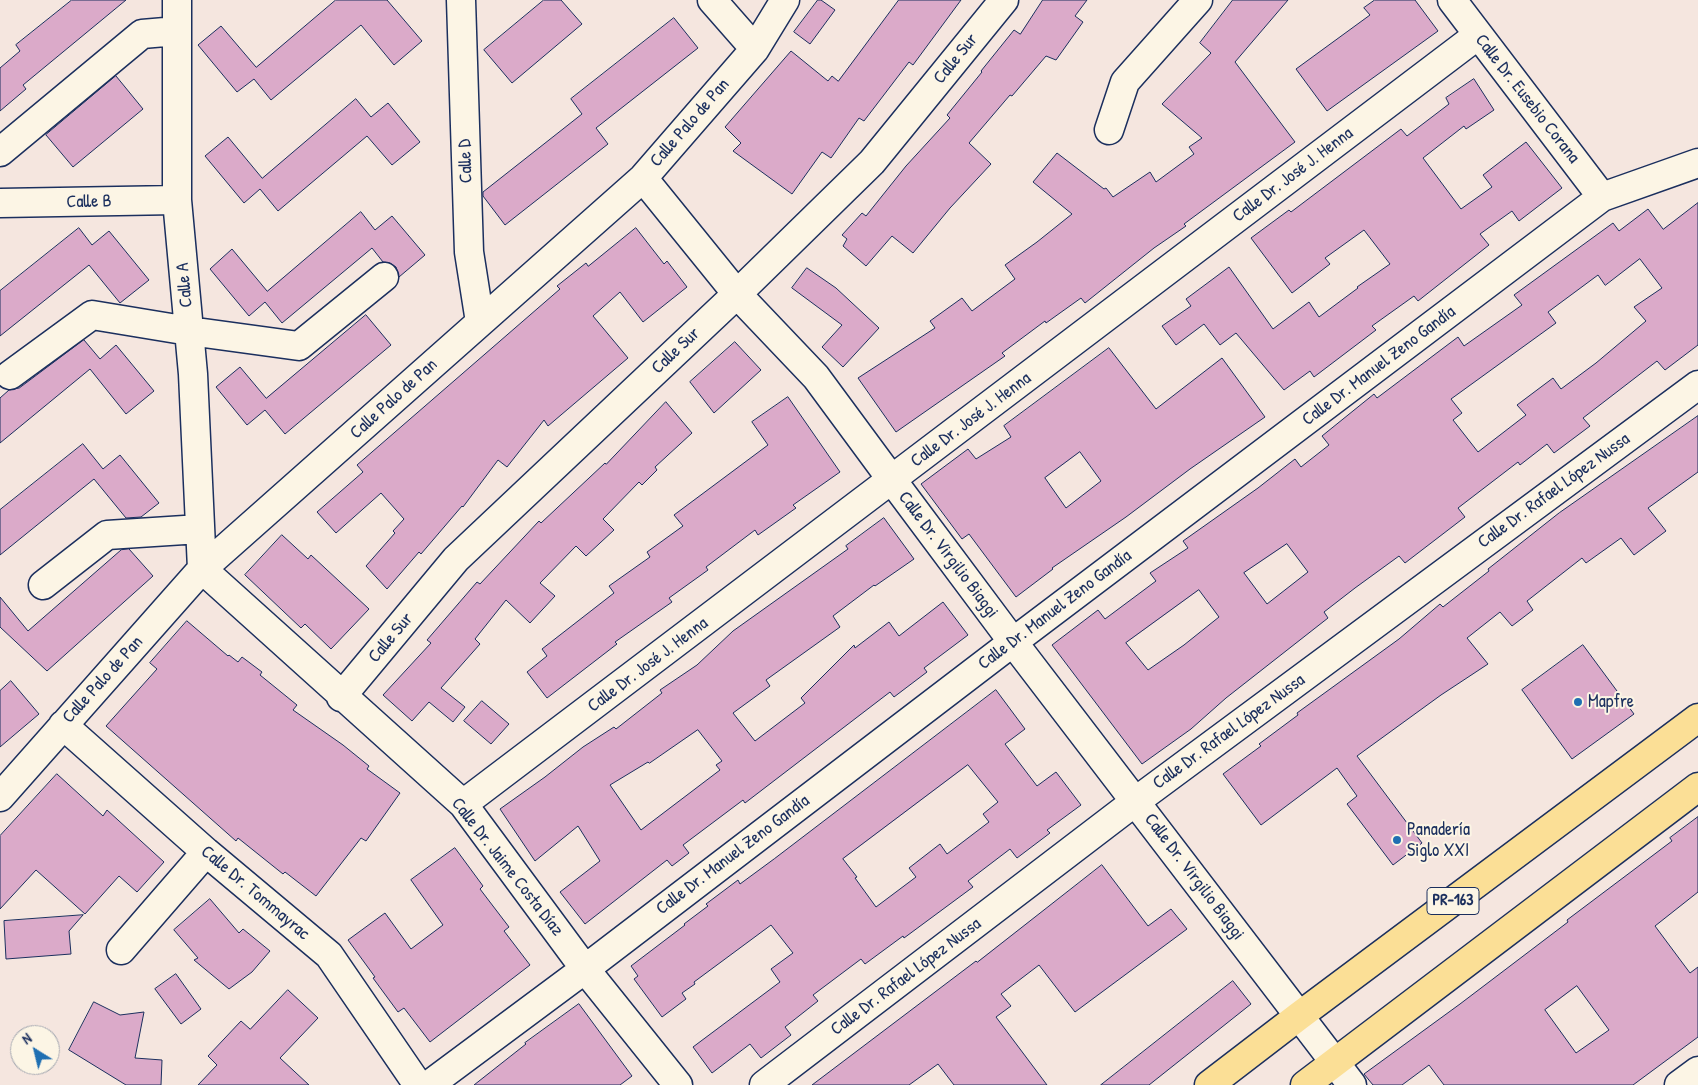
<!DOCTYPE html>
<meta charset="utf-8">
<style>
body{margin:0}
#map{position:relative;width:1698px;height:1085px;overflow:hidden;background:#f5e6df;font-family:"Patrick Hand",sans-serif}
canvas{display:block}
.north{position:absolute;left:10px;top:1025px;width:50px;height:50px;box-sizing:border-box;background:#fcf5e5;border:1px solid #a2a6af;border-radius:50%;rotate:324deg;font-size:14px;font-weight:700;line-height:20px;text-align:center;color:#1b2f5e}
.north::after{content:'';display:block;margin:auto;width:18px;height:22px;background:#1f6fb2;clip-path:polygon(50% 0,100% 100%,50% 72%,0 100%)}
</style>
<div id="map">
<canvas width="1698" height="1085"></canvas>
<div class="north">N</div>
</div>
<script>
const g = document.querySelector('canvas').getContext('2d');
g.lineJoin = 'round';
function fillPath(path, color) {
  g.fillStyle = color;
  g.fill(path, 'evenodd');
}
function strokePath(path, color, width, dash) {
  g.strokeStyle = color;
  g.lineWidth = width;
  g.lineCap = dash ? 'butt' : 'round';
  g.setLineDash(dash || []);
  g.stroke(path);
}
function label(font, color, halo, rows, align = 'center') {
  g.font = font + ' "Patrick Hand",sans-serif';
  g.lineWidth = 4;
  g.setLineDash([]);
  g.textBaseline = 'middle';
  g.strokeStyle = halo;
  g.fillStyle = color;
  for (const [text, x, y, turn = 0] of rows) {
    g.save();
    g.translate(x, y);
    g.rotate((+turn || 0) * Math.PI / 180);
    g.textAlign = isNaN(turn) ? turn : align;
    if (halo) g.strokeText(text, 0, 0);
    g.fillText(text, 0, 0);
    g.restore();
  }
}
const building = new Path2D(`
 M 72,0 L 126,0 L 23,85 L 26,89 L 0,111 L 0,68 L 20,51 L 16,45 Z
 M 336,0 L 387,0 L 422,41 L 394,65 L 361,25 L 271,100 L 254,79 L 237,92 L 198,45 L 221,26 L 256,67 Z
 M 544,0 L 561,0 L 582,24 L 512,83 L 484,50 Z
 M 818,0 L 821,0 L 835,10 L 810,44 L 794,32 Z
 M 899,0 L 961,0 L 913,65 L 909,62 L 864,121 L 859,118 L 831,158 L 822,152 L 792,194 L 733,151 L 741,143 L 725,127 L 791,51 L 828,81 L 832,76 L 838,81 Z
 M 1043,0 L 1087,0 L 1075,16 L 1083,22 L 1056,60 L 1046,56 L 1012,96 L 1010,95 L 969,143 L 991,164 L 950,208 L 913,253 L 892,236 L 866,266 L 843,246 L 847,239 L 842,235 L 862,213 L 866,216 L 906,166 L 950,118 L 947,115 L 982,72 L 981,71 L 1014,30 L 1020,34 Z
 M 1233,0 L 1288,0 L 1235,62 L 1295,142 L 1184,224 L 1186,226 L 1154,248 L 1085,303 L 1081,298 L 1046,323 L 1045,321 L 1002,353 L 1005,356 L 896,432 L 858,378 L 935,328 L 930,321 L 962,298 L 972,311 L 1015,279 L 1005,265 L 1037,242 L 1072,214 L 1033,182 L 1057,153 L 1104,189 L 1106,188 L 1113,197 L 1150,172 L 1156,182 L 1194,154 L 1189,147 L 1202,138 L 1162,104 L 1211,53 L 1200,43 Z
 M 1375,0 L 1415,0 L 1438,31 L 1327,111 L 1296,69 L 1370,15 L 1364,8 Z
 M 674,18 L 698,48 L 596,128 L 608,144 L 505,225 L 483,196 L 483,192 L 582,114 L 571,99 Z
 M 116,76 L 143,109 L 73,167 L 46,135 Z
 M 1474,79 L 1494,110 L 1466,129 L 1464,126 L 1423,158 L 1461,209 L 1492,187 L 1483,175 L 1526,142 L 1562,188 L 1519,221 L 1512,211 L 1480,234 L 1489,245 L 1418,301 L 1414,296 L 1372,326 L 1376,330 L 1314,377 L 1310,371 L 1284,390 L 1236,333 L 1220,345 L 1204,324 L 1176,345 L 1162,326 L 1191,306 L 1186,299 L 1229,267 L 1273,329 L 1309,302 L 1319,317 L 1358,288 L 1357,287 L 1390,264 L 1364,230 L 1325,258 L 1330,264 L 1292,293 L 1251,238 L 1289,210 L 1291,212 L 1401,129 L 1407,136 L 1449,104 L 1446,98 Z
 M 356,99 L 371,117 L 388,103 L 420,142 L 392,165 L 367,136 L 278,211 L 260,189 L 244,203 L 205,156 L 228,137 L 262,178 Z
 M 1698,203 L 1698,345 L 1665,370 L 1657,361 L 1583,418 L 1590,426 L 1554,453 L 1547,444 L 1520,465 L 1518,462 L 1458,508 L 1465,517 L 1405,563 L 1399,556 L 1355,588 L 1324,612 L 1328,618 L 1226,698 L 1191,729 L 1142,764 L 1052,645 L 1098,610 L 1105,619 L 1156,581 L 1150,573 L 1188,548 L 1183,541 L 1258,488 L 1295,459 L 1301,467 L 1329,445 L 1322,436 L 1374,394 L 1377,398 L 1458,337 L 1464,346 L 1522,305 L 1514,295 L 1613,223 L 1619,231 L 1648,209 L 1663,229 ZM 1640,259 L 1662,288 L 1634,307 L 1646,321 L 1596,363 L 1561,389 L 1553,378 L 1517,405 L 1526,415 L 1478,452 L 1453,420 L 1462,413 L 1451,399 L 1556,323 L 1548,312 L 1598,275 L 1605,285 ZM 1287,544 L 1308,572 L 1267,604 L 1244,573 ZM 1199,590 L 1219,617 L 1184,645 L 1148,670 L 1126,643 Z
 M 361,212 L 375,230 L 392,216 L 425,255 L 399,277 L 396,267 L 390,263 L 383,262 L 372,248 L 282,323 L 265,302 L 249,316 L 210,269 L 232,249 L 267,291 Z
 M 79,228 L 92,245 L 109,231 L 149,280 L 120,303 L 89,265 L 0,336 L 0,291 Z
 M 636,228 L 664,264 L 667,261 L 687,287 L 643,322 L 620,292 L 593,316 L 628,358 L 548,426 L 544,420 L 507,467 L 498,460 L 463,507 L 462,506 L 421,554 L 419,552 L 387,589 L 366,566 L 395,533 L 393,531 L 404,519 L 381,493 L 336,533 L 317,512 L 363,472 L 357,465 L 560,289 L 557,286 L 586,263 L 588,266 Z
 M 807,268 L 836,288 L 879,328 L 843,367 L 822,347 L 842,325 L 792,288 Z
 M 366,315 L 391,345 L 285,434 L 265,410 L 247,425 L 216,387 L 240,367 L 266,398 Z
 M 84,340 L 100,359 L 116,345 L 154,391 L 126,414 L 90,369 L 0,443 L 0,398 L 9,390 L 19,388 Z
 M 735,342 L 761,370 L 714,413 L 690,382 Z
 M 1109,348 L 1156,409 L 1222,358 L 1265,417 L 1190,469 L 1126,517 L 1052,568 L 1053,569 L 1016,597 L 969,534 L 962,539 L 921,484 L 968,449 L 976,459 L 1011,437 L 1004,426 ZM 1080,452 L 1101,481 L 1066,508 L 1045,478 Z
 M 788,397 L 840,472 L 793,505 L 796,508 L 758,535 L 755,530 L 706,567 L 708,570 L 669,598 L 672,602 L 615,642 L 617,644 L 547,698 L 527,672 L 547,656 L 542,649 L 614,593 L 609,586 L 650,557 L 647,552 L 683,526 L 674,515 L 768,445 L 752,422 Z
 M 666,402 L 692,433 L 655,467 L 657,470 L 642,485 L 639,482 L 603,519 L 614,530 L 586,556 L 576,546 L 540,583 L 555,596 L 530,623 L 506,600 L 475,639 L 480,644 L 441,688 L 465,707 L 453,722 L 429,702 L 412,721 L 383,695 L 431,643 L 427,640 L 477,582 L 480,584 L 539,521 L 541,523 L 605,463 L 606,464 Z
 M 1698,416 L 1698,472 L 1648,508 L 1666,531 L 1634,555 L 1621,538 L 1586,563 L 1582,558 L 1527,601 L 1533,610 L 1512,626 L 1500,612 L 1467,638 L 1488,664 L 1441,695 L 1357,756 L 1422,843 L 1393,865 L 1347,804 L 1357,796 L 1337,768 L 1261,825 L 1223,774 L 1261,746 L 1259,744 L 1298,715 L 1297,713 L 1399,639 L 1440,604 L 1443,607 L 1489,571 L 1488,569 L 1559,513 Z
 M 83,444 L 103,469 L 120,455 L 159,503 L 141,517 L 126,518 L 94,479 L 0,555 L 0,510 Z
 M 884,518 L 914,559 L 875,586 L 874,585 L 833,616 L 840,627 L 766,680 L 770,686 L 733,713 L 755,741 L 805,703 L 801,698 L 854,645 L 855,648 L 889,622 L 899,636 L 943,602 L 968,635 L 924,668 L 927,672 L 894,697 L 890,692 L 745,803 L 743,800 L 683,845 L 689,853 L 672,866 L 667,860 L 585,924 L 560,892 L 600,861 L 578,826 L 535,861 L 500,809 L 545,777 L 583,747 L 614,727 L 616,729 L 662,693 L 660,690 L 697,665 L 733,631 L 848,549 L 846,546 ZM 698,730 L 722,761 L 716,765 L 720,770 L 641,830 L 610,785 L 648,762 L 649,763 Z
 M 282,535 L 308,559 L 311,555 L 369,609 L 331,649 L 305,624 L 301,628 L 245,575 Z
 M 129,549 L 153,576 L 47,671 L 0,627 L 0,597 L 28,631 L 121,550 Z
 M 187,621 L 228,656 L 229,655 L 238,662 L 242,657 L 262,672 L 260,675 L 297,705 L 293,710 L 343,745 L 369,766 L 367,769 L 400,793 L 366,841 L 361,838 L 316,896 L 285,872 L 283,874 L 238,838 L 236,841 L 106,726 L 157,669 L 150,663 Z
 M 1583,645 L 1634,714 L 1572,759 L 1522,690 Z
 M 11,681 L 39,714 L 0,747 L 0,691 Z
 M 996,690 L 1025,729 L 1005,744 L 1037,786 L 1056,772 L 1081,805 L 1047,830 L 1050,833 L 1017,858 L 1010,849 L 968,881 L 973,887 L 904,938 L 903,936 L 865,964 L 861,959 L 813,995 L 818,1001 L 785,1027 L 791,1035 L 761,1058 L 750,1044 L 712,1073 L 693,1047 L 780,982 L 771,969 L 793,953 L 771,925 L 694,982 L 695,984 L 682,993 L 686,999 L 662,1017 L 634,979 L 638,976 L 631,966 L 685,925 L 684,924 L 708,906 L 706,904 L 738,880 L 740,884 L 774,859 ZM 968,765 L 998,802 L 983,814 L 989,822 L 947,854 L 940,844 L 909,868 L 916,877 L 876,907 L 855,878 L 857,877 L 843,859 Z
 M 482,701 L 509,724 L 491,744 L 464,721 Z
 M 57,774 L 103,816 L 107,810 L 164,862 L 137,892 L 119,876 L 85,914 L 36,870 L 0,909 L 0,836 Z
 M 1698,817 L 1698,892 L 1655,926 L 1690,973 L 1698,967 L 1698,1037 L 1633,1085 L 1444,1085 L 1429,1065 L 1402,1085 L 1373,1085 L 1364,1074 L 1460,1004 L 1568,922 L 1567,920 L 1672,841 L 1670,838 ZM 1577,986 L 1609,1030 L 1576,1053 L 1545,1010 Z
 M 455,848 L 483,886 L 480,889 L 509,927 L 504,931 L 530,965 L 430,1042 L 404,1008 L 398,1012 L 373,978 L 375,977 L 348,940 L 385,913 L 411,949 L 443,925 L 411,880 Z
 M 1102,865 L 1148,926 L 1171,909 L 1187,929 L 1075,1012 L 1039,965 L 1001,994 L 1011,1006 L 996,1017 L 1047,1085 L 954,1085 L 938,1064 L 909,1085 L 812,1085 L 976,961 L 977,962 Z
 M 210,899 L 239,933 L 243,929 L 270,951 L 252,972 L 229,989 L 194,960 L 198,958 L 174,930 Z
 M 83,915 L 69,931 L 71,954 L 6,959 L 4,921 Z
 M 176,974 L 201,1009 L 181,1024 L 155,989 Z
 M 1233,981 L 1251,1004 L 1149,1085 L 1101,1085 Z
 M 288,990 L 318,1018 L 280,1058 L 309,1085 L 198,1085 L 217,1065 L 208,1056 L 241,1021 L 250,1029 Z
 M 94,1002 L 120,1015 L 144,1012 L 135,1058 L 162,1060 L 161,1085 L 126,1085 L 69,1050 Z
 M 579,1004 L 632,1076 L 620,1085 L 474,1085 L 526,1044 L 525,1043 Z`);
const minor = new Path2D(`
 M 177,0 L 177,200 L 193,374 L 202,569 L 463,804 L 585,969 L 678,1085
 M 461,0 L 469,252 L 480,322
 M 712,0 L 755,49
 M 1452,0 L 1602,197
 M 1109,130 L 1125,82 L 1198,0
 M 0,152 L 142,34 L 177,31
 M 643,178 L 737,294 L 816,377 L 892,480 L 1013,642 L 1352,1085
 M 0,203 L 177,200
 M 10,375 L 92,315 L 189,331 L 299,346 L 384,277
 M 43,585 L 107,535 L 200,529
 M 341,697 L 456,559 L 737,294 L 872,162 L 1004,0
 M 63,725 L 206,852 L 329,955 L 418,1085
 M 0,797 L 202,569 L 643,178 L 755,49 L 785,0
 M 463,804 L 1478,35
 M 121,950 L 206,852
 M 429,1085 L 585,969 L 1013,642 L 1602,197 L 1698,163
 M 764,1085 L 1136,801 L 1698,385
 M 1679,1085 L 1698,1071`);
const major = new Path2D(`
 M 1209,1085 L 1299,1016 L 1698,718
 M 1305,1085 L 1698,787`);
const markers = [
 [1578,702,5,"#1f6fb2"],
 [1397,840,5,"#1f6fb2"]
];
const shields = [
 [1453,901,52]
];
const shieldNames = [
 ["PR-163",1453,901]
];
const streetNames = [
 ["Calle Sur",956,59,-51],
 ["Calle Dr. Eusebio Corana",1527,99,52],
 ["Calle Palo de Pan",690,123,-49],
 ["Calle D",466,161,-92],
 ["Calle Dr. José J. Henna",1293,175,-37],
 ["Calle B",89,202,-1],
 ["Calle A",185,285,-95],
 ["Calle Sur",676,351,-43],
 ["Calle Dr. Manuel Zeno Gandía",1379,366,-37],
 ["Calle Palo de Pan",394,399,-42],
 ["Calle Dr. José J. Henna",971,420,-37],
 ["Calle Dr. Rafael López Nussa",1554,491,-36],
 ["Calle Dr. Virgilio Biaggi",948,555,53],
 ["Calle Dr. Manuel Zeno Gandía",1055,610,-37],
 ["Calle Sur",391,638,-50],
 ["Calle Dr. José J. Henna",648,665,-37],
 ["Calle Palo de Pan",103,680,-48],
 ["Calle Dr. Rafael López Nussa",1229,732,-36],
 ["Calle Dr. Manuel Zeno Gandía",733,855,-37],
 ["Calle Dr. Jaime Costa Díaz",507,867,52],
 ["Calle Dr. Virgilio Biaggi",1194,877,53],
 ["Calle Dr. Tommayrac",255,893,40],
 ["Calle Dr. Rafael López Nussa",906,977,-37]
];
const poiNames = [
 ["Mapfre",1588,702],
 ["Panadería",1407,830],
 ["Siglo XXI",1407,851]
];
fillPath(building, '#dbaac9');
strokePath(building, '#1b2f5e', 1);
strokePath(minor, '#1b2f5e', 31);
strokePath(major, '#1b2f5e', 31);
strokePath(minor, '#fcf5e5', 28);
strokePath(major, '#fbdf96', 28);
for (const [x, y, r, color] of markers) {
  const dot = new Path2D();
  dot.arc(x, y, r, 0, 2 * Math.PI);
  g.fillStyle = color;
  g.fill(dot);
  strokePath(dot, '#fcf5e5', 2);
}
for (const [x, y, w] of shields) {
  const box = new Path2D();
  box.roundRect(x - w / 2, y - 13.5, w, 27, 4);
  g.fillStyle = '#fcf5e5';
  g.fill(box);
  strokePath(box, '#1b2f5e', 1);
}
label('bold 16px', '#1b2f5e', null, shieldNames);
label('18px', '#1b2f5e', '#fcf5e5', streetNames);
label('18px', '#1b2f5e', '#fcf5e5', poiNames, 'left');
</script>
